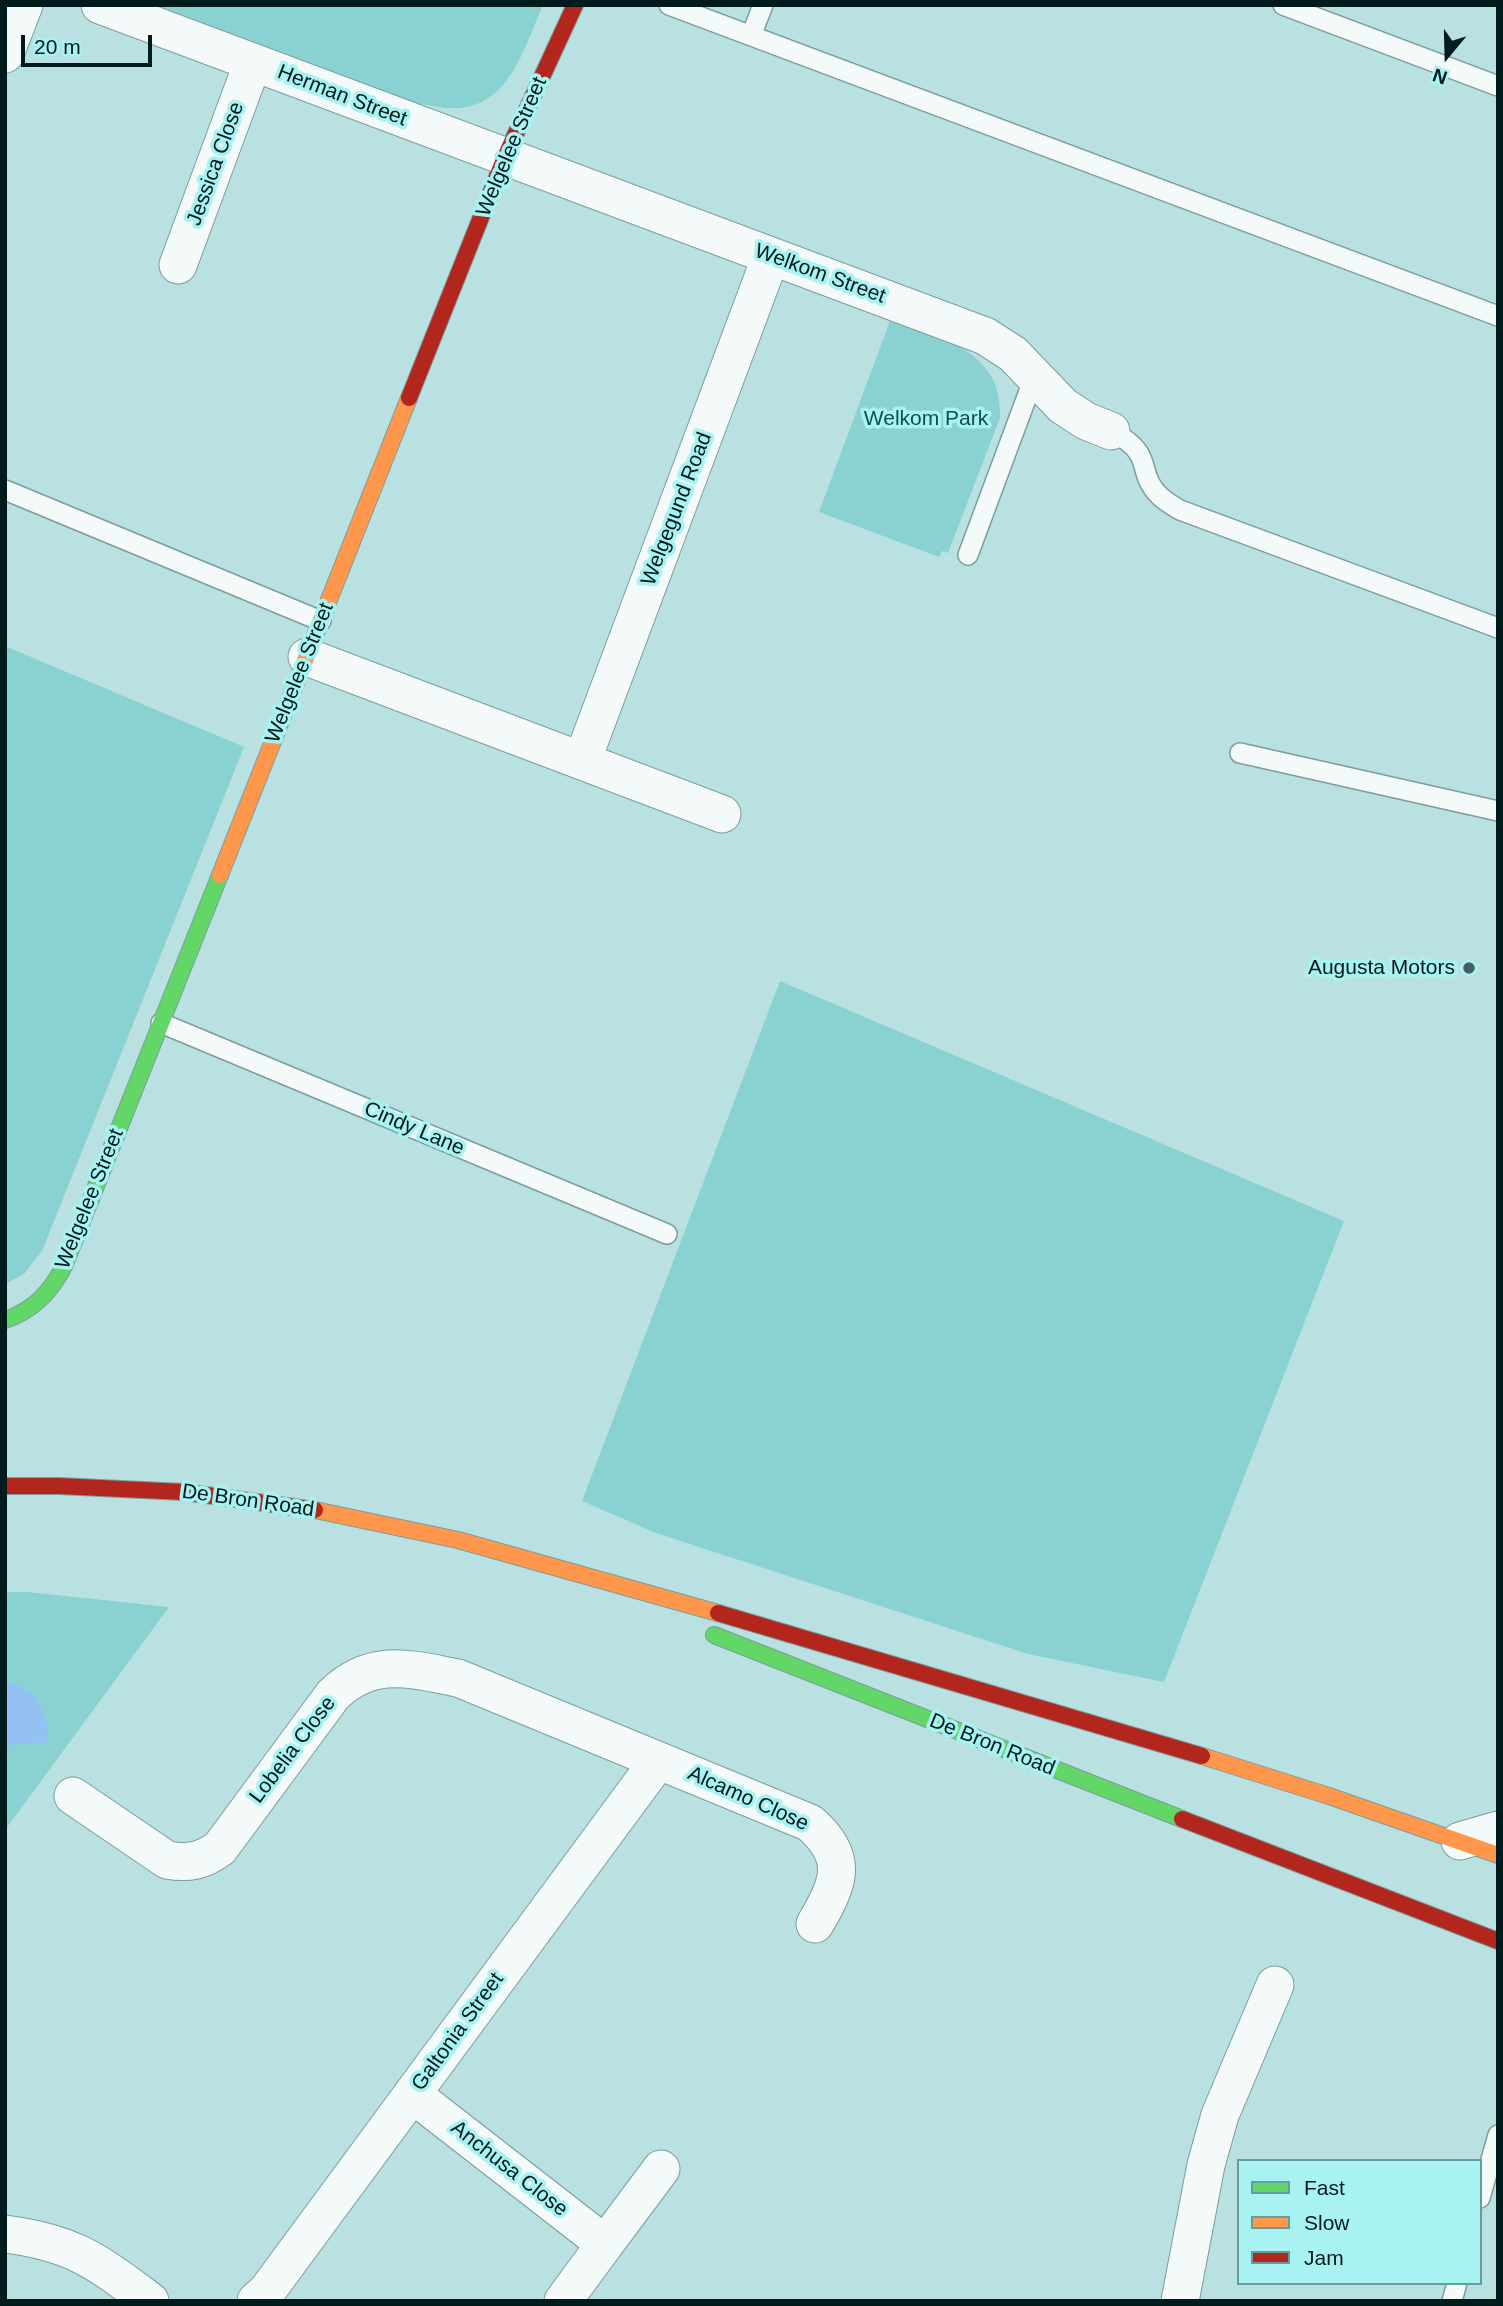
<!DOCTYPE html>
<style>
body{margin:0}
#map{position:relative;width:1503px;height:2306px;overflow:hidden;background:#b9e1e1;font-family:Arial,sans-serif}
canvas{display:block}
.frame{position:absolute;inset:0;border:7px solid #001b1c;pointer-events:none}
.legend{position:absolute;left:1237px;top:2159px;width:245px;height:126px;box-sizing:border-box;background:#a8f2f2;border:2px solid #659c9c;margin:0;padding:9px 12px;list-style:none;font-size:21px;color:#001b1c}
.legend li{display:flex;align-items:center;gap:14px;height:35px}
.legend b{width:35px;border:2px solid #659c9c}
.north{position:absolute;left:1412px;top:21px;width:70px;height:70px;-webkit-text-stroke:5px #a8f2f2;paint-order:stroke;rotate:199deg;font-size:19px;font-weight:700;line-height:28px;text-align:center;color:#001b1c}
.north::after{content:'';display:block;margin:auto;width:24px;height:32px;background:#001b1c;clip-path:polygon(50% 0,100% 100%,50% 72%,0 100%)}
.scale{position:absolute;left:21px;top:35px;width:131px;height:32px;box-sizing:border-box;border:4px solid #001b1c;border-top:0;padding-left:9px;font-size:21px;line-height:24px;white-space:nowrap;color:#001b1c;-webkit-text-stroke:5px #a8f2f2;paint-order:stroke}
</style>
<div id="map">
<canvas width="1503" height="2306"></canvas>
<div class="frame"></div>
<ul class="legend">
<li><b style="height:9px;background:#63d668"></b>Fast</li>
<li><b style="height:9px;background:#ff974d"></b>Slow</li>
<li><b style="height:9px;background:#b3261e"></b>Jam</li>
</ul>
<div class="north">N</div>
<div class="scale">20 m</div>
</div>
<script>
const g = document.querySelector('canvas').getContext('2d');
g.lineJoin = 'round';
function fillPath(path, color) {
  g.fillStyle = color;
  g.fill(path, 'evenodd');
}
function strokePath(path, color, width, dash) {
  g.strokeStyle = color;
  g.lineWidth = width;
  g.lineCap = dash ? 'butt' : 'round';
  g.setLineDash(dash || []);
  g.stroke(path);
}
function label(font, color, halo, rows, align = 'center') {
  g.font = font + ' Arial,sans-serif';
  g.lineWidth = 7;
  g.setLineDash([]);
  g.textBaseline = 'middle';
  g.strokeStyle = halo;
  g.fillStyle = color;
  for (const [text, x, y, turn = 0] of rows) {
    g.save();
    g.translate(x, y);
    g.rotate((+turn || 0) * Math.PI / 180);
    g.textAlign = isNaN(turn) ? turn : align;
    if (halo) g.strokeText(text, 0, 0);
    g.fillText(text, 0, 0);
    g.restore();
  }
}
const green = new Path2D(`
 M 147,5 L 543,5 C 525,45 511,104 459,108 C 441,110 425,102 406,103 Z
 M 890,321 C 942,340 1003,349 1000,418 L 948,553 L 942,551 L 939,557 L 819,512 Z
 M 5,646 L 244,747 L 42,1251 L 24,1274 L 5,1284 Z
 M 780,981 L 1344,1221 L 1164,1682 L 1028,1654 L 656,1533 L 582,1501 Z
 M 5,1592 L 27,1592 L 169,1607 L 5,1830 Z`);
const water = new Path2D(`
 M 5,1683 C 10,1684 18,1685 22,1687 C 41,1696 50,1723 48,1742 L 5,1746 Z`);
const lane = new Path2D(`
 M 669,5 L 1498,316
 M 1283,5 L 1498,86
 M 751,36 L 763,5
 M 1111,431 C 1121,436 1131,442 1138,452 C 1144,461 1144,469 1148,479 C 1154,494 1166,502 1180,510 L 1498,628
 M 5,490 L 321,621
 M 968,555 L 1035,375
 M 1240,753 L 1498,811
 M 161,1023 L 667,1234
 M 1480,2198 L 1498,2135
 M 1452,2301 L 1457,2283`);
const street = new Path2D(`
 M 100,5 L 985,336 L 1013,354 L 1063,406 L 1086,421 L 1111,431
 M 5,54 L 24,5
 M 178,265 L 253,62
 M 307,657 L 722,814
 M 582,761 L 771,256
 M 73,1796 L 167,1860 C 188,1864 203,1861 220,1848 L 333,1695 C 372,1657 410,1669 458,1678 L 810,1823 C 850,1858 839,1883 815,1924
 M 1460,1841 L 1498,1830
 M 412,2094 L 605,2244 L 563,2301
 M 5,2234 C 74,2243 96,2261 150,2301
 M 605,2244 L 661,2169
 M 256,2301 L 267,2291 L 658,1761
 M 1180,2301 L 1206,2165 L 1220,2115 L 1275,1985`);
const fast = new Path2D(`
 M 5,1320 C 34,1310 52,1291 65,1264 L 220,875
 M 714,1635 L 1182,1819`);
const slow = new Path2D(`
 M 220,875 L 409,398
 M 315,1510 L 458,1540 L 718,1613
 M 1202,1756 L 1329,1796 L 1498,1855`);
const jam = new Path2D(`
 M 409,398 L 505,157 L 575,5
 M 5,1486 L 59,1486 L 184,1492 L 315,1510
 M 718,1613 L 1202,1756
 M 1182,1819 L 1498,1941`);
const markers = [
 [1469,968,7,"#416061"]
];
const streetNames = [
 ["Herman Street",342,96,21],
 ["Welgelee Street",512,147,-67],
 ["Jessica Close",216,164,-70],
 ["Welkom Street",820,274,20],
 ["Welgegund Road",677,509,-69],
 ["Welgelee Street",300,673,-68],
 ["Cindy Lane",414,1129,23],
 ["Welgelee Street",90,1199,-68],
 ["De Bron Road",248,1501,8],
 ["De Bron Road",992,1745,22],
 ["Lobelia Close",293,1750,-53],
 ["Alcamo Close",748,1799,24],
 ["Galtonia Street",458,2032,-54],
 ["Anchusa Close",509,2169,38]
];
const parkNames = [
 ["Welkom Park",926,419]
];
const poiNames = [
 ["Augusta Motors",1455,968]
];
fillPath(green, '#8ad1d2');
fillPath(water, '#93c2f2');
strokePath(lane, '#7c9c9d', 22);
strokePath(street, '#7c9c9d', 39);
strokePath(fast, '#7c9c9d', 18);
strokePath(slow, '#7c9c9d', 18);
strokePath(jam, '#7c9c9d', 18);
strokePath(lane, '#f4fafa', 19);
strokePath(street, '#f4fafa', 37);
strokePath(fast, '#63d668', 16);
strokePath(slow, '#ff974d', 16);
strokePath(jam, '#b3261e', 16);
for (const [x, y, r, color] of markers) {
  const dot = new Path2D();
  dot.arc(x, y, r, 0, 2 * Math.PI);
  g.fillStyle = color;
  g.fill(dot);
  strokePath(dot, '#a8f2f2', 2.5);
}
label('21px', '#001b1c', '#a8f2f2', streetNames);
label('21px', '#134c4d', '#a8f2f2', parkNames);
label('21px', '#001b1c', '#a8f2f2', poiNames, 'right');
</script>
